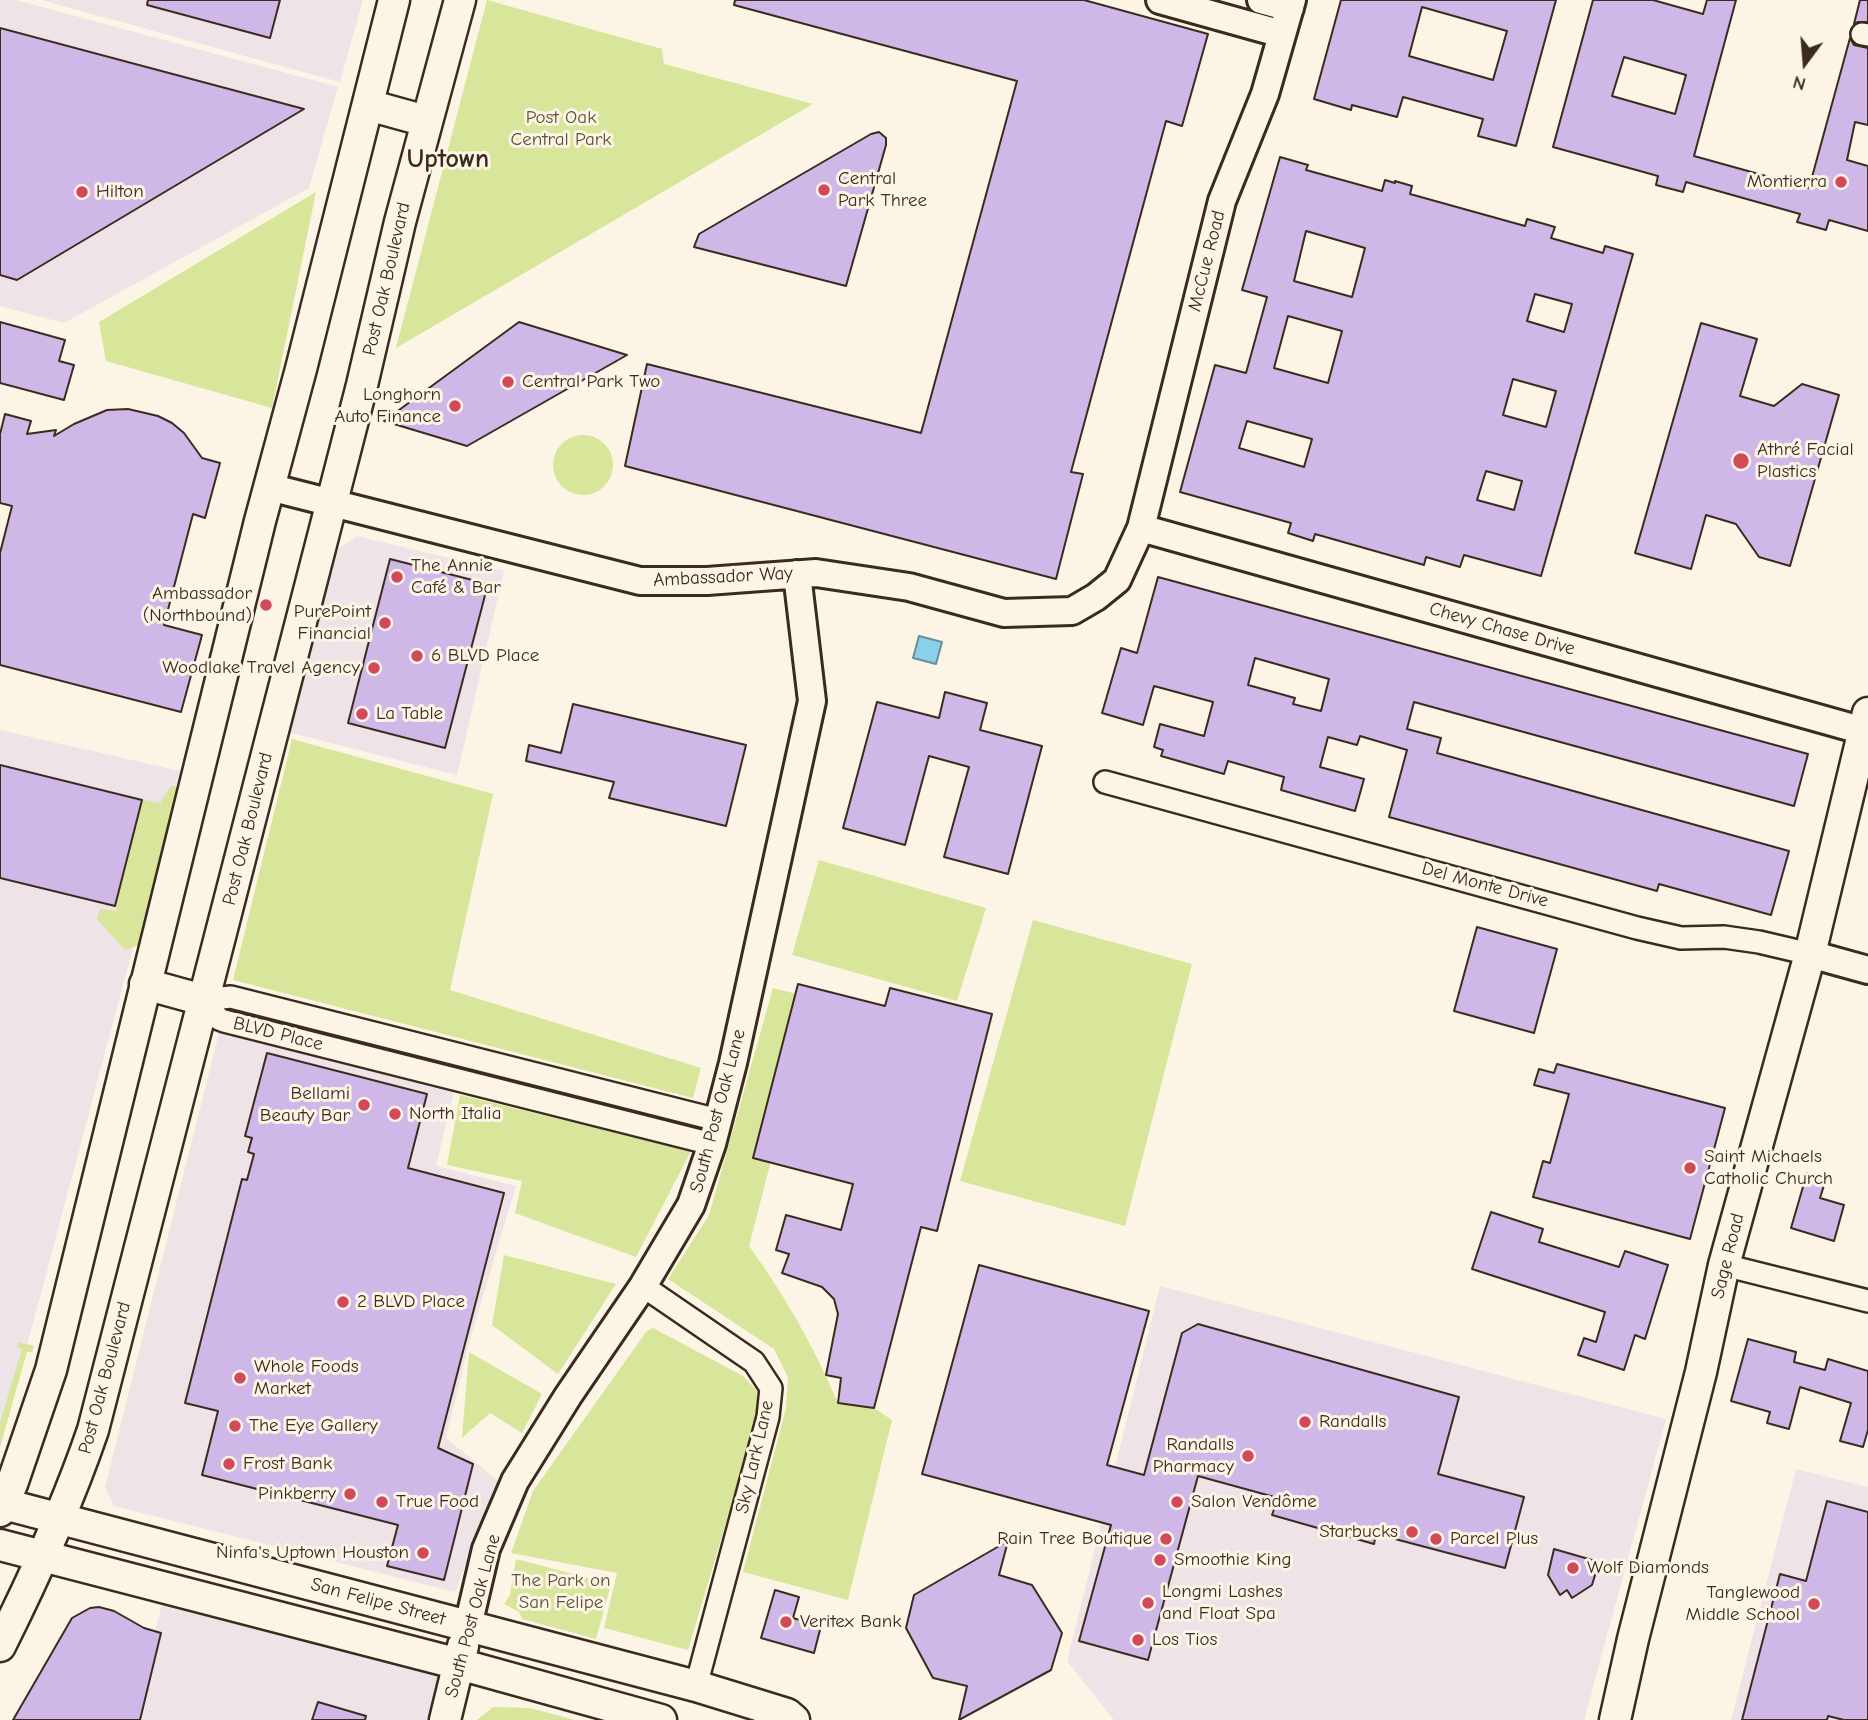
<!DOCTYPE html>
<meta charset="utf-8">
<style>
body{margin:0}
#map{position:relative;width:1868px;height:1720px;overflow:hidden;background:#fcf5e5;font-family:"Comic Neue",sans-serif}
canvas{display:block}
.north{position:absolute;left:1770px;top:28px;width:70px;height:70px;-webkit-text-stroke:5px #fcf5e5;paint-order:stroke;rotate:196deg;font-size:19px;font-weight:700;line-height:28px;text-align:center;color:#3b2a1e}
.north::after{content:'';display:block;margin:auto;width:24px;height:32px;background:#3b2a1e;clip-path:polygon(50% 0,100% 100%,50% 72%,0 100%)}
</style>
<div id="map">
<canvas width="1868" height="1720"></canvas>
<div class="north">N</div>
</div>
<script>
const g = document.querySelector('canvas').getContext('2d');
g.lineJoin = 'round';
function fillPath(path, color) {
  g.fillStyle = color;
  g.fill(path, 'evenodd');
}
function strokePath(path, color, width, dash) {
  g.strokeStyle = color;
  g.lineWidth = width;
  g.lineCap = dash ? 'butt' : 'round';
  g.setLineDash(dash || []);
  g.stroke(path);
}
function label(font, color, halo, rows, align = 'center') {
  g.font = font + ' "Comic Neue",sans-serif';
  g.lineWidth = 6;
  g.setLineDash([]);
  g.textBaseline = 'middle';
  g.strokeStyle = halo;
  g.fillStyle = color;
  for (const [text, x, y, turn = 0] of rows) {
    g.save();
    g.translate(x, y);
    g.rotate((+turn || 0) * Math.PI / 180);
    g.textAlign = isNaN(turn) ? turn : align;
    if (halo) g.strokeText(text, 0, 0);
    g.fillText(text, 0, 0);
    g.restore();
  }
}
const built = new Path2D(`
 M 0,0 L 16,0 L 338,87 L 309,188 L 64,323 L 0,306 Z
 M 41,0 L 363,0 L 340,82 Z
 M 357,536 L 504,571 L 457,775 L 284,731 L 333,552 Z
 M 0,730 L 180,771 L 0,1447 Z
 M 220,1029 L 455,1087 L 436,1166 L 516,1186 L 469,1343 L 446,1438 L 498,1481 L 455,1592 L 114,1506 L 105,1487 Z
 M 1160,1286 L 1666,1419 L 1584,1720 L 1114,1720 L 1067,1661 Z
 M 1796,1469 L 1868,1487 L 1868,1720 L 1731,1720 Z
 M 162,1604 L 438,1677 L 427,1720 L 133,1720 Z`);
const green = new Path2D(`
 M 487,0 L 662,49 L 664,64 L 813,104 L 396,348 Z
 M 316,192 L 272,408 L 106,361 L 99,322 Z
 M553 465a30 30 0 1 1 60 0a30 30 0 1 1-60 0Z
 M 292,739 L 493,794 L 450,990 L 701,1068 L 693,1098 L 233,980 Z
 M 171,786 L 183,788 L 142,944 L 125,950 L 97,919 L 100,909 L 118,911 L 115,906 L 142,800 L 160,803 Z
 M 819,860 L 986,908 L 957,1001 L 792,955 Z
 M 1033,920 L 1192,964 L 1125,1226 L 960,1181 Z
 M 773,988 L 813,998 L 749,1246 C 784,1294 814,1347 838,1403 L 874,1408 L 892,1420 L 848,1600 L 743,1572 L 786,1408 L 788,1377 L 774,1349 L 668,1279 L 709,1215 Z
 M 460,1095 L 691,1151 L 636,1257 L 515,1213 L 522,1181 L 447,1165 Z
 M 504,1255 L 616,1284 L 558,1374 L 492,1325 Z
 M 653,1328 L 743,1376 L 757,1391 L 756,1422 L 688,1650 L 604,1628 L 617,1573 L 511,1553 L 533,1491 L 646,1332 Z
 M 19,1342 L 34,1346 L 32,1352 L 27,1352 L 0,1447 L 0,1422 L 22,1349 L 17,1347 Z
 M 469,1352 L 542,1394 L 522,1433 L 490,1413 L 462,1438 Z
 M 516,1559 L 611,1584 L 596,1639 L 522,1619 L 519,1612 L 504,1604 L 510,1595 Z
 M 493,1707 L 530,1708 L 575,1720 L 477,1720 Z`);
const water = new Path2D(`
 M 919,636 L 942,642 L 936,664 L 913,658 Z`);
const building = new Path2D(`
 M 148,0 L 280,0 L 270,38 L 147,5 Z
 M 735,0 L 1084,0 L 1208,34 L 1182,126 L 1166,121 L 1071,472 L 1083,474 L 1056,579 L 625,466 L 647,364 L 921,433 L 1017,81 L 734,5 Z
 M 1341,0 L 1556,0 L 1516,146 L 1478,136 L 1483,119 L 1403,97 L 1397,117 L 1352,105 L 1351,110 L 1314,99 ZM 1422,7 L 1507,31 L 1493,80 L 1409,56 Z
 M 1593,0 L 1653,0 L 1703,14 L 1707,0 L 1736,0 L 1694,156 L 1809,188 L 1850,38 L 1854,45 L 1868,48 L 1868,125 L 1855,122 L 1847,160 L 1868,166 L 1868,231 L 1829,220 L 1826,230 L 1797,222 L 1800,214 L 1686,182 L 1683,192 L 1656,185 L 1658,176 L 1553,147 ZM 1624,57 L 1686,75 L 1675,114 L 1612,96 Z
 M 1860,0 L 1868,0 L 1868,22 L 1858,22 L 1854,24 Z
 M 0,28 L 304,109 L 17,280 L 0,275 Z
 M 879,132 L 886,138 L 886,145 L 846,286 L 694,247 L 699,234 L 871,134 Z
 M 1280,157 L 1308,165 L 1306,170 L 1382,191 L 1385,180 L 1395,183 L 1395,181 L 1412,186 L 1410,194 L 1525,226 L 1527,219 L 1555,227 L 1551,238 L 1603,253 L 1605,246 L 1633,254 L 1541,576 L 1464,555 L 1460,567 L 1426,557 L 1424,565 L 1315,534 L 1313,541 L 1288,533 L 1291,523 L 1180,492 L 1215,365 L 1246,373 L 1267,297 L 1242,290 ZM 1306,231 L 1365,248 L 1352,297 L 1294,281 ZM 1535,294 L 1572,304 L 1564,332 L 1527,321 ZM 1288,316 L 1342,331 L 1328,383 L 1274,368 ZM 1513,379 L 1556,391 L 1546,427 L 1503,415 ZM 1247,421 L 1312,439 L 1304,467 L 1239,448 ZM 1486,471 L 1522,481 L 1514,510 L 1477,500 Z
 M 0,322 L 65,340 L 59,361 L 74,365 L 64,400 L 0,383 Z
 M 519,322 L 627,355 L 467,446 L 384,421 Z
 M 1701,323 L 1757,339 L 1740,396 L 1774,406 L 1802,384 L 1839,395 L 1790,566 L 1759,557 L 1736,524 L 1706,515 L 1691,569 L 1635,553 Z
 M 128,409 L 158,416 L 172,423 L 184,433 L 202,458 L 220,463 L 205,518 L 193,514 L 164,625 L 202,635 L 181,712 L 0,665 L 0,553 L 12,506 L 0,503 L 0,434 L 5,414 L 31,421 L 27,434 L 56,430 L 54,436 L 74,424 L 107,410 Z
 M 390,559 L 488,584 L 445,748 L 348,723 Z
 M 1158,577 L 1808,754 L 1794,806 L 1414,702 L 1407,729 L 1441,738 L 1437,753 L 1789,851 L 1771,915 L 1659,884 L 1657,891 L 1389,817 L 1407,750 L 1360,736 L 1357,745 L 1328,737 L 1320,767 L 1364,779 L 1355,811 L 1281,790 L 1284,777 L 1228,761 L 1224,774 L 1161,756 L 1163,750 L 1154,747 L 1160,724 L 1204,736 L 1213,702 L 1154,686 L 1143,725 L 1102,713 L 1121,648 L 1137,653 ZM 1255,658 L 1329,679 L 1321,711 L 1293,704 L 1295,698 L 1248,685 Z
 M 945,692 L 987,703 L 980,730 L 1042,746 L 1008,874 L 944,857 L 969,767 L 929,756 L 905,845 L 843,828 L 877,702 L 939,718 Z
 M 573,704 L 746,745 L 726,826 L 609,798 L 614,782 L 526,761 L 529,745 L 561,753 Z
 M 0,765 L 142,800 L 115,906 L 0,878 Z
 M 1477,927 L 1557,949 L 1534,1033 L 1454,1011 Z
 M 798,984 L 885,1006 L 890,988 L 992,1014 L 937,1231 L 921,1227 L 874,1408 L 838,1403 L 841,1378 L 826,1375 L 838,1314 L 834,1299 L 822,1287 L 782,1273 L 789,1254 L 776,1250 L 786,1215 L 841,1230 L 853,1184 L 753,1158 Z
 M 267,1053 L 427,1094 L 408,1168 L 504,1193 L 438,1448 L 473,1464 L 444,1580 L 387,1566 L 398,1525 L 202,1475 L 218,1411 L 185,1403 L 242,1179 L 247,1180 L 254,1154 L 248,1152 L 252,1138 L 245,1136 Z
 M 1557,1064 L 1725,1108 L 1690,1239 L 1533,1197 L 1543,1161 L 1550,1163 L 1569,1094 L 1534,1085 L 1539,1069 L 1554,1073 Z
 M 1807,1173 L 1826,1179 L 1820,1198 L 1844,1205 L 1834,1241 L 1791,1228 Z
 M 1491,1212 L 1543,1229 L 1539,1242 L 1619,1267 L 1625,1251 L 1668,1265 L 1645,1339 L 1635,1335 L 1624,1370 L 1578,1355 L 1584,1338 L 1596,1342 L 1605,1312 L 1472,1269 Z
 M 979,1265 L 1149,1311 L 1107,1465 L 1144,1475 L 1182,1333 L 1198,1324 L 1459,1397 L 1438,1474 L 1524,1497 L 1505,1568 L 1376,1534 L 1374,1544 L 1272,1515 L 1278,1498 L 1198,1476 L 1148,1660 L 1079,1641 L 1111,1525 L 922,1474 Z
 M 1748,1339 L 1796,1352 L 1794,1362 L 1825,1370 L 1828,1359 L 1868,1371 L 1868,1430 L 1863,1447 L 1840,1441 L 1851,1403 L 1800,1387 L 1789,1429 L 1767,1423 L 1770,1412 L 1731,1401 Z
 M 1827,1501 L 1868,1512 L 1868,1720 L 1844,1720 L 1828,1716 L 1827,1720 L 1742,1720 L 1780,1574 L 1806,1581 Z
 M 1008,1541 L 999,1575 L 1032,1585 L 1062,1633 L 1051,1670 L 959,1720 L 967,1686 L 933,1678 L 906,1628 L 914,1595 Z
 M 1554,1549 L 1599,1562 L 1592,1585 L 1572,1598 L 1567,1590 L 1560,1595 L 1548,1575 Z
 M 775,1590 L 799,1597 L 793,1618 L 821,1626 L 814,1653 L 761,1638 Z
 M 99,1607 L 114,1611 L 144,1628 L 161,1633 L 140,1720 L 13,1720 L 72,1618 L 90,1608 Z
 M 318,1702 L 366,1716 L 365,1720 L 312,1720 Z`);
const minor = new Path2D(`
 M 1862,34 L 1868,35
 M 1105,782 L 1637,928 L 1681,938 L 1724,937 L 1759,942 L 1810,954
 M 712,1144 L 224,1021 L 219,1019 L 203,1000 L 231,997 L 718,1120
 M 1724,1265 L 1868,1301
 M 643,1286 L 754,1362 L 771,1388 L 768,1417 L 696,1686`);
const tertiary = new Path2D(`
 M 1160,0 L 1282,34
 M 1261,0 L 1290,8
 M 269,487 L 640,581 L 707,581 L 816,573 L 909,587 L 1004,613 L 1072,611 L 1096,597 L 1117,580 L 1141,528 L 1222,201 L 1265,94 L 1292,0
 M 1141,528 L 1864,731
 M 1810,954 L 1868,970
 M 468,1626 L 486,1549 L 515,1481 L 568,1396 L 643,1286 L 691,1205 L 712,1144 L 733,1063 L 812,701 L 797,574`);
const secondary = new Path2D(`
 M 368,105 L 426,121
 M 145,984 L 203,1000
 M 0,1503 L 696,1686 L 787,1714 L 794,1720
 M 0,1511 L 12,1484 L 51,1370 L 260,521 L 301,369 L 394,0
 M 0,1545 L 459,1664 L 661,1720
 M 0,1646 C 36,1574 67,1506 93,1430 L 362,385 L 400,222 L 460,0
 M 445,1720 L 463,1646
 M 1615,1720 L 1633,1639 L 1701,1372 L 1724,1265 L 1810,954 L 1868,713`);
const markers = [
 [1841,182,7,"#d1495b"],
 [824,190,7,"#d1495b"],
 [82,192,7,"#d1495b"],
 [508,382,7,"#d1495b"],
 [455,406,7,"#d1495b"],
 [1741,461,9,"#d1495b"],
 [397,577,7,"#d1495b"],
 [266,605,7,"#d1495b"],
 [385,623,7,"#d1495b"],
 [417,656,7,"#d1495b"],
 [374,668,7,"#d1495b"],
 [362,714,7,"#d1495b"],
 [364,1105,7,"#d1495b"],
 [395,1114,7,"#d1495b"],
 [1690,1168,7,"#d1495b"],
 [343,1302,7,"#d1495b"],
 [240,1378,7,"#d1495b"],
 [1305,1422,7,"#d1495b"],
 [235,1426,7,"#d1495b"],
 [1248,1456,7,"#d1495b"],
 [229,1464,7,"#d1495b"],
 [350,1494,7,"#d1495b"],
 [382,1502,7,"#d1495b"],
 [1177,1502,7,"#d1495b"],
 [1412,1532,7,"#d1495b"],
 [1166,1539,7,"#d1495b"],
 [1436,1539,7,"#d1495b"],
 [423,1553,7,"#d1495b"],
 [1160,1560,7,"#d1495b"],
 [1573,1568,7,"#d1495b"],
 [1148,1603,7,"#d1495b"],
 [1814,1604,7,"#d1495b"],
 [786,1622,7,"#d1495b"],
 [1138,1640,7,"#d1495b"]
];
const parkNames = [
 ["Post Oak",561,118],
 ["Central Park",561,140],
 ["The Park on",561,1581],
 ["San Felipe",561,1603]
];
const poiNames = [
 ["Central",838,179],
 ["Park Three",838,201],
 ["Montierra",1827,182,"right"],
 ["Hilton",96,192],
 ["Central Park Two",522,382],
 ["Longhorn",441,395,"right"],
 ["Auto Finance",441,417,"right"],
 ["Athré Facial",1757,450],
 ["Plastics",1757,472],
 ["The Annie",411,566],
 ["Café & Bar",411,588],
 ["Ambassador",252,594,"right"],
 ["(Northbound)",252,616,"right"],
 ["PurePoint",371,612,"right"],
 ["Financial",371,634,"right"],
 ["6 BLVD Place",431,656],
 ["Woodlake Travel Agency",360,668,"right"],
 ["La Table",376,714],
 ["Bellami",350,1094,"right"],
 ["Beauty Bar",350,1116,"right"],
 ["North Italia",409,1114],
 ["Saint Michaels",1704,1157],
 ["Catholic Church",1704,1179],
 ["2 BLVD Place",357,1302],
 ["Whole Foods",254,1367],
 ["Market",254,1389],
 ["Randalls",1319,1422],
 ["The Eye Gallery",249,1426],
 ["Randalls",1234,1445,"right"],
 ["Pharmacy",1234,1467,"right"],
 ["Frost Bank",243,1464],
 ["Pinkberry",336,1494,"right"],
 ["True Food",396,1502],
 ["Salon Vendôme",1191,1502],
 ["Starbucks",1398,1532,"right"],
 ["Rain Tree Boutique",1152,1539,"right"],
 ["Parcel Plus",1450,1539],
 ["Ninfa's Uptown Houston",409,1553,"right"],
 ["Smoothie King",1174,1560],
 ["Wolf Diamonds",1587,1568],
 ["Longmi Lashes",1162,1592],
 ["and Float Spa",1162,1614],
 ["Tanglewood",1800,1593,"right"],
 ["Middle School",1800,1615,"right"],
 ["Veritex Bank",800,1622],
 ["Los Tios",1152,1640]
];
const streetNames = [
 ["McCue Road",1207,261,-76],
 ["Post Oak Boulevard",387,279,-77],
 ["Ambassador Way",723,577,-3],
 ["Chevy Chase Drive",1502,629,16],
 ["Post Oak Boulevard",248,829,-76],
 ["Del Monte Drive",1485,885,15],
 ["BLVD Place",278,1034,14],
 ["South Post Oak Lane",718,1111,-75],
 ["Sage Road",1728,1256,-76],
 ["Post Oak Boulevard",105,1378,-75],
 ["Sky Lark Lane",755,1457,-77],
 ["San Felipe Street",378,1602,15],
 ["South Post Oak Lane",473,1616,-75]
];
const districtNames = [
 ["Uptown",448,160]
];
fillPath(built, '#eee3e6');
fillPath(green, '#d7e69a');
fillPath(water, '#88d1e9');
strokePath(water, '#698e98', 2);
fillPath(building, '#cfb8e7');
strokePath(building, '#3b2a1e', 2);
strokePath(minor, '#3b2a1e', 26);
strokePath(tertiary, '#3b2a1e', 32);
strokePath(secondary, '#3b2a1e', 35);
strokePath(minor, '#fcf5e5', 21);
strokePath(tertiary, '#fcf5e5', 26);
strokePath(secondary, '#fcf5e5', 30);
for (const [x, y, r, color] of markers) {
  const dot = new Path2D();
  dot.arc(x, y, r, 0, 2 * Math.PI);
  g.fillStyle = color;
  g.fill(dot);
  strokePath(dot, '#fcf5e5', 2.5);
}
label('19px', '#5a5037', '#fcf5e5', parkNames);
label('19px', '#3b2a1e', '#fcf5e5', poiNames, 'left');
label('19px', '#3b2a1e', '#fcf5e5', streetNames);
label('bold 26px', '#3b2a1e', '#fcf5e5', districtNames);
</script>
